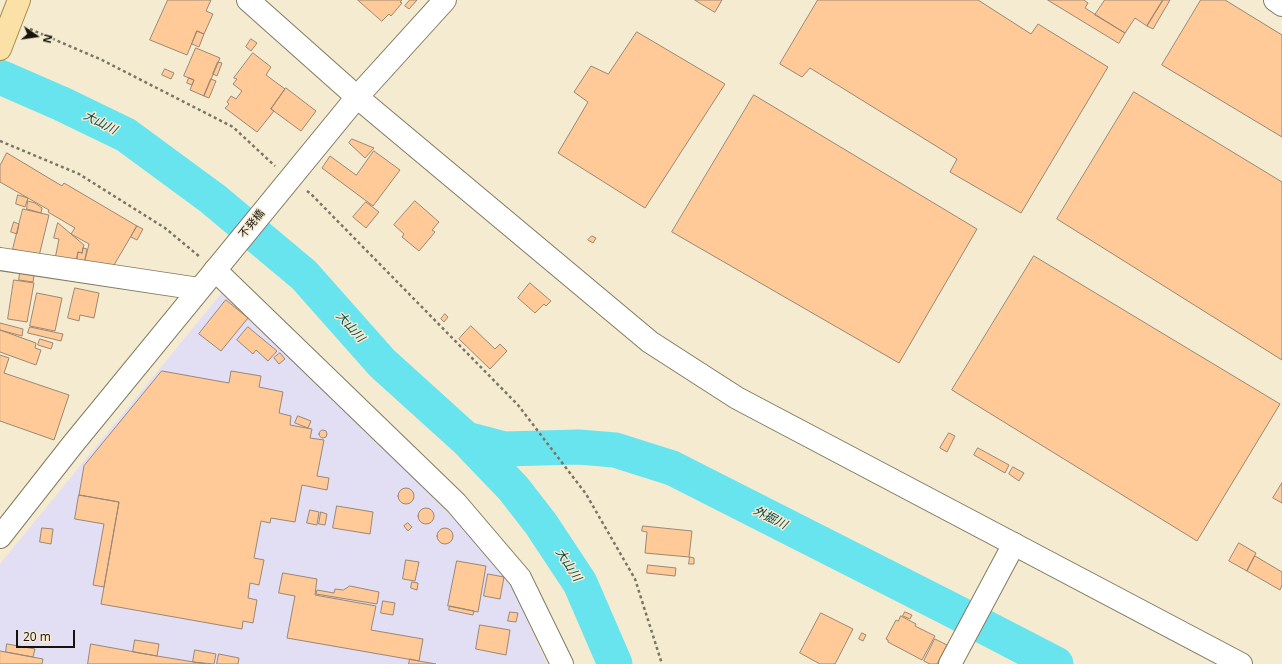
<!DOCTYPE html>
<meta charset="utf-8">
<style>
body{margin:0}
#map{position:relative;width:1282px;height:664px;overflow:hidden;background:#f4ebd0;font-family:"Open Sans",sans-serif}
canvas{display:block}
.north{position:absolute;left:16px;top:16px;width:40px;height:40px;-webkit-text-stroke:3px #f4ebd0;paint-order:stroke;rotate:103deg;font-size:11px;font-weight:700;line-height:16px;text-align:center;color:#16130a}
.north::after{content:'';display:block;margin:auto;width:14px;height:18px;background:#16130a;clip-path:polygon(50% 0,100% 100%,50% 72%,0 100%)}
.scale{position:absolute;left:16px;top:630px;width:59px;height:18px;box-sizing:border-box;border:2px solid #16130a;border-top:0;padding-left:5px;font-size:12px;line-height:14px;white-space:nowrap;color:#16130a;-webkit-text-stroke:3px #f4ebd0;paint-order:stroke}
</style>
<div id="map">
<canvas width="1282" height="664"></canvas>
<div class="north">N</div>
<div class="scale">20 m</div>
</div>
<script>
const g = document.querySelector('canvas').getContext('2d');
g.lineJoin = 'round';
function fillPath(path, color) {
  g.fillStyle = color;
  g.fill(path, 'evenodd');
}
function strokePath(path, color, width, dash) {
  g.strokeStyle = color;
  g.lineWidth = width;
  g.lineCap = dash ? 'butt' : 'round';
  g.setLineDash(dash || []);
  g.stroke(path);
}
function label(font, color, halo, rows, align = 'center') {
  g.font = font + ' "Open Sans","Noto Sans JP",sans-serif';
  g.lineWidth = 3;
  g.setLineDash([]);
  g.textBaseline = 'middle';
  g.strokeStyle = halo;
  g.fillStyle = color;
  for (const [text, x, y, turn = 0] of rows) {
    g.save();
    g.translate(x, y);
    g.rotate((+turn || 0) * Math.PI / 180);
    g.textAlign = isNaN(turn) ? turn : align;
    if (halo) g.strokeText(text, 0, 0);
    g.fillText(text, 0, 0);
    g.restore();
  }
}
const industrial = new Path2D(`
 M 225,289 L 503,568 L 547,664 L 0,664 L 0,564 Z`);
const river = new Path2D(`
 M 0,77 L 62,104 L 126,135 L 213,199 L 304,275 L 382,363 L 466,439 L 513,488 L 541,524 L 580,583 L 615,664
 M 466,439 L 504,449 L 579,447 L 615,450 L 672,468 L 948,608 L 1056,664`);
const building = new Path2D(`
 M 168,0 L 211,0 L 206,11 L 213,14 L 204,34 L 197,31 L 187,55 L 150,40 Z
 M 358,0 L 402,0 L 400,2 L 402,3 L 391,16 L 389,14 L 382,21 Z
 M 410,0 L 417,0 L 409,9 L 405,6 Z
 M 695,0 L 722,0 L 715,12 Z
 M 818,0 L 978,0 L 1031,34 L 1038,24 L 1108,67 L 1021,213 L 950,172 L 957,159 L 810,68 L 802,77 L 780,64 Z
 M 1048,0 L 1084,0 L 1088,3 L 1085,8 L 1125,33 L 1119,43 Z
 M 1105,0 L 1163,0 L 1147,26 L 1135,18 L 1125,33 L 1095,15 Z
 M 1163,0 L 1170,0 L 1153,29 L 1147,26 Z
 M 1201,0 L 1225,0 L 1282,35 L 1282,137 L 1162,65 Z
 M 197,31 L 204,34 L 199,47 L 192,44 Z
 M 637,32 L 725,84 L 645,208 L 558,153 L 588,102 L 574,92 L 591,66 L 608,74 Z
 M 251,39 L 257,43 L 251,51 L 246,47 Z
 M 196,48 L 220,58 L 204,96 L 190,90 L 194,80 L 184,76 Z
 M 253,53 L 271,67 L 266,75 L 285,89 L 271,109 L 274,111 L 257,132 L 225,108 L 229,104 L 227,102 L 231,96 L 236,99 L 242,91 L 233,84 L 237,79 L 234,78 Z
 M 218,62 L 222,63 L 217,76 L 213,74 Z
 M 165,69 L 174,73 L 171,79 L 162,75 Z
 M 189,78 L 194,80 L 192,85 L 187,83 Z
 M 211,79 L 216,81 L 209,98 L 204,96 Z
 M 286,88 L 316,111 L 301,131 L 271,109 Z
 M 1134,92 L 1282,182 L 1282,360 L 1057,219 Z
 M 754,95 L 977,229 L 899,363 L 672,232 Z
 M 352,139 L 374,148 L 365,158 L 349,143 Z
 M 374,151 L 400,170 L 373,206 L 322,168 L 330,156 L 356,175 Z
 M 7,153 L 62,186 L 64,183 L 137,226 L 111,270 L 84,264 L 89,244 L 71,234 L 75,228 L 48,212 L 49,210 L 0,182 L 0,166 Z
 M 18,195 L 28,198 L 25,207 L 16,204 Z
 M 28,201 L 35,203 L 42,208 L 41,213 L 27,209 Z
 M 415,201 L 439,222 L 432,230 L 435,232 L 419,251 L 402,237 L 404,234 L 394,225 Z
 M 366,202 L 379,212 L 366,228 L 353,217 Z
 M 23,209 L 49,215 L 39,256 L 13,249 Z
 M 14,222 L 19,224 L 17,234 L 11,232 Z
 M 58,223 L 84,245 L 82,253 L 78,252 L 76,263 L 55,259 L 59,239 L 54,238 Z
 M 137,226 L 143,229 L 137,240 L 131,237 Z
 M 592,236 L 596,238 L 593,243 L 588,240 Z
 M 83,248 L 87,249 L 84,264 L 76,262 L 78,252 L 82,253 Z
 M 1034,256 L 1280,404 L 1197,541 L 952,390 Z
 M 20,273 L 34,275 L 33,282 L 19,280 Z
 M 14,280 L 34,283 L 27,322 L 8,319 Z
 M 530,283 L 551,301 L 546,306 L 544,304 L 535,313 L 518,298 Z
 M 75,288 L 99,293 L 94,318 L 80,315 L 79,321 L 68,318 Z
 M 37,293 L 62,298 L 55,331 L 30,326 Z
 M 226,300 L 248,318 L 221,351 L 199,334 Z
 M 445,314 L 448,317 L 444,322 L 441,319 Z
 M 0,323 L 23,329 L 22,336 L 0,330 Z
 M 471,326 L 495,349 L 500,344 L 507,351 L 490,369 L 459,339 Z
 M 30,327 L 63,334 L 61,341 L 28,333 Z
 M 248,327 L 277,351 L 268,361 L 256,350 L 253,354 L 237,340 Z
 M 0,330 L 36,343 L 35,348 L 41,350 L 36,365 L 0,352 Z
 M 40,339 L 53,343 L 51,349 L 38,345 Z
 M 280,353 L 285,359 L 279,364 L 274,358 Z
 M 0,355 L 9,358 L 4,373 L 69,395 L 54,440 L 0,421 Z
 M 162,371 L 229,383 L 231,371 L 261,376 L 259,387 L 283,392 L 279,413 L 291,416 L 290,425 L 312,429 L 310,438 L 324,440 L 317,476 L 329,478 L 327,490 L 302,485 L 295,522 L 271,518 L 270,523 L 261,521 L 254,558 L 264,560 L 259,585 L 250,583 L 248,598 L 257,600 L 253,623 L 243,621 L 242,629 L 101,604 L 119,502 L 79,495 L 84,466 Z
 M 298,416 L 311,421 L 308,428 L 295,423 Z
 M319 434a4 4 0 1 1 8 0a4 4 0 1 1-8 0Z
 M 949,433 L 955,436 L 947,452 L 940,448 Z
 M 978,448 L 1009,465 L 1005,473 L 974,455 Z
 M 1013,467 L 1024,473 L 1019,481 L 1009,474 Z
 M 1282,483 L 1282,503 L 1273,498 Z
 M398 496a8 8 0 1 1 16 0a8 8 0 1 1-16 0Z
 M 79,495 L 119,502 L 104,587 L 93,585 L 104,524 L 75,519 Z
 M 337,506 L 373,512 L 370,534 L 333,528 Z
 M418 516a8 8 0 1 1 16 0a8 8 0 1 1-16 0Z
 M 310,510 L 319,512 L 317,525 L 307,523 Z
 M 321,512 L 327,514 L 325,525 L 319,524 Z
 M 408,523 L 412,527 L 408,531 L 404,526 Z
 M 643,526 L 692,531 L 689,557 L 645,553 L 647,532 L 642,531 Z
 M437 536a8 8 0 1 1 16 0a8 8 0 1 1-16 0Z
 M 42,528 L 53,529 L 51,544 L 40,542 Z
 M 1239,543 L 1256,553 L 1247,571 L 1229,561 Z
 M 1255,556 L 1282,572 L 1282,585 L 1280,590 L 1247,571 Z
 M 690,557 L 694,558 L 694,564 L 689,564 Z
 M 406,560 L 419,562 L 415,581 L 403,579 Z
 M 457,561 L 486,566 L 478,612 L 448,606 Z
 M 648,565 L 676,568 L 675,576 L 647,573 Z
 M 283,573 L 317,579 L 315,595 L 376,606 L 371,630 L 423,639 L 419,661 L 287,638 L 295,596 L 279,593 Z
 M 488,574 L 504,577 L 500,599 L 484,596 Z
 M 412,582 L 418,583 L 417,590 L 411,588 Z
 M 350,586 L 379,592 L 377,604 L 316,594 L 317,590 L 334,593 L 335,589 L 343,590 Z
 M 383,601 L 395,603 L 393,615 L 381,613 Z
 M 450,606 L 474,611 L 473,615 L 449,610 Z
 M 510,612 L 518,613 L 516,622 L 508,621 Z
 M 905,612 L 912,615 L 910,619 L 903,616 Z
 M 821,613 L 853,629 L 835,664 L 820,664 L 800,653 Z
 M 901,616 L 916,624 L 915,626 L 935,636 L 922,660 L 888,642 L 888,640 L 886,639 L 896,620 L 898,621 Z
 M 480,625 L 510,630 L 506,655 L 476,649 Z
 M 862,633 L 866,635 L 863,641 L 859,639 Z
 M 935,639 L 947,645 L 937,664 L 930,664 L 924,661 Z
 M 135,640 L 159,644 L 157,656 L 133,652 Z
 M 7,644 L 35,649 L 33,657 L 6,652 Z
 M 91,644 L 157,656 L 206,664 L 88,664 Z
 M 195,650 L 216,654 L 214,664 L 193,662 Z
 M 0,651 L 43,659 L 42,664 L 0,664 Z
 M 219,654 L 239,658 L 238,664 L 217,664 Z
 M 410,659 L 419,661 L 436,664 L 409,664 Z`);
const path = new Path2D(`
 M 30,29 L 102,60 L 233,127 L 275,166
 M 0,141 L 79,174 L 165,228 L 200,257
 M 307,191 L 311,194 L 518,405 L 586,494 L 635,579 L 662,664`);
const street = new Path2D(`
 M 1275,0 L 1282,5
 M 0,259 L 199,289
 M 215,270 L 456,503 L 520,578 L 562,664
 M 950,664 L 1014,544`);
const secondary = new Path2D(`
 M 248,0 L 357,97 L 650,342 L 737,398 L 1241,664
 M 0,537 L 73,444 L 357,97 L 445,0`);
const primary = new Path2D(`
 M 0,49 L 19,0`);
const streetNames = [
 ["不発橋",252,224,-51]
];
const waterNames = [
 ["大山川",100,123,27],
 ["大山川",350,327,48],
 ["外掘川",770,518,27],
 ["大山川",568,565,57]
];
fillPath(industrial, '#e2def4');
strokePath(river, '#67e4ee', 35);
fillPath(building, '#ffca97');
strokePath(building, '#9b8774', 1);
strokePath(street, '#827b62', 24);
strokePath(secondary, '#827b62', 24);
strokePath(primary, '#aa8c49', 24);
strokePath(path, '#7b7564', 2.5, [3, 3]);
strokePath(street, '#fff', 22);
strokePath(secondary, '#fff', 22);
strokePath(primary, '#fce1a6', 22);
label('11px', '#16130a', '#f4ebd0', streetNames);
label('italic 12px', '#084448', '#f4ebd0', waterNames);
</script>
